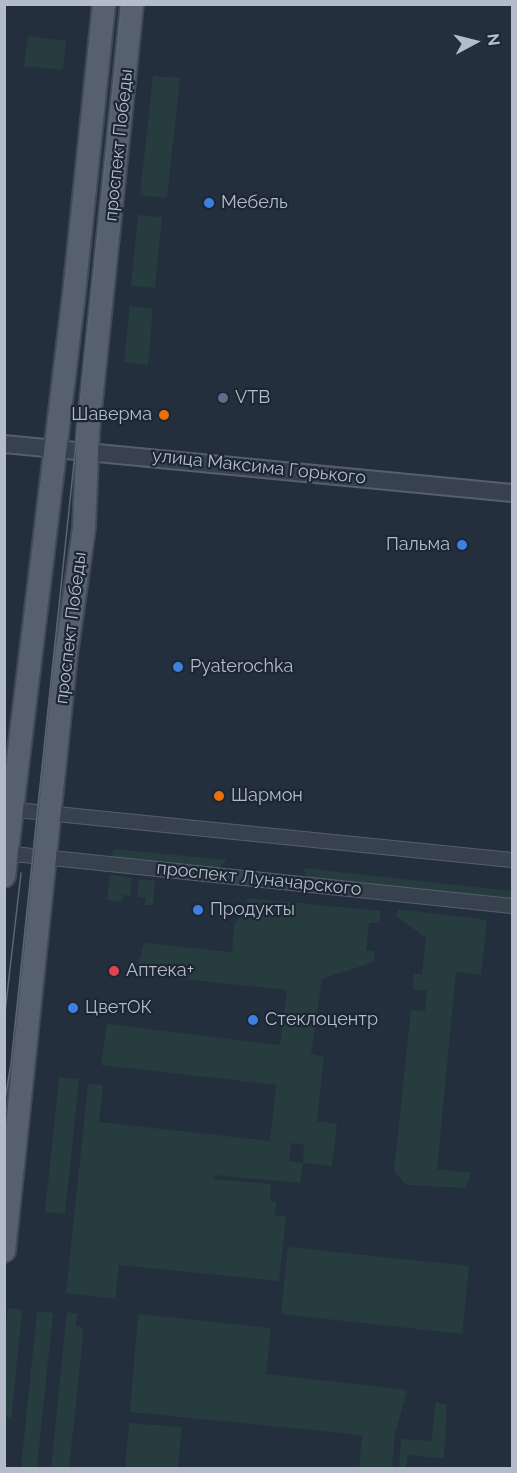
<!DOCTYPE html>
<meta charset="utf-8">
<style>
body{margin:0}
#map{position:relative;width:517px;height:1473px;overflow:hidden;background:#242f3e;font-family:Raleway,sans-serif}
canvas{display:block}
.frame{position:absolute;inset:0;border:6px solid #b4bcc9;pointer-events:none}
.north{position:absolute;left:445px;top:12px;width:60px;height:60px;-webkit-text-stroke:4px #1d2633;paint-order:stroke;rotate:83deg;font-size:16px;font-weight:700;line-height:24px;text-align:center;color:#b4bcc9}
.north::after{content:'';display:block;margin:auto;width:21px;height:27px;background:#b4bcc9;clip-path:polygon(50% 0,100% 100%,50% 72%,0 100%)}
</style>
<div id="map">
<canvas width="517" height="1473"></canvas>
<div class="frame"></div>
<div class="north">N</div>
</div>
<script>
const g = document.querySelector('canvas').getContext('2d');
g.lineJoin = 'round';
function fillPath(path, color) {
  g.fillStyle = color;
  g.fill(path, 'evenodd');
}
function strokePath(path, color, width, dash) {
  g.strokeStyle = color;
  g.lineWidth = width;
  g.lineCap = dash ? 'butt' : 'round';
  g.setLineDash(dash || []);
  g.stroke(path);
}
function label(font, color, halo, rows, align = 'center') {
  g.font = font + ' Raleway,sans-serif';
  g.lineWidth = 4.5;
  g.setLineDash([]);
  g.textBaseline = 'middle';
  g.strokeStyle = halo;
  g.fillStyle = color;
  for (const [text, x, y, turn = 0] of rows) {
    g.save();
    g.translate(x, y);
    g.rotate((+turn || 0) * Math.PI / 180);
    g.textAlign = isNaN(turn) ? turn : align;
    if (halo) g.strokeText(text, 0, 0);
    g.fillText(text, 0, 0);
    g.restore();
  }
}
const green = new Path2D(`
 M 28,36 L 66,41 L 63,70 L 24,66 Z
 M 153,76 L 180,78 L 167,198 L 140,195 Z
 M 138,215 L 162,217 L 155,288 L 131,286 Z
 M 130,306 L 153,309 L 148,365 L 124,362 Z
 M 113,849 L 227,860 L 218,869 L 112,858 Z
 M 302,868 L 512,891 L 512,898 L 308,878 Z
 M 110,875 L 132,878 L 130,896 L 123,895 L 121,902 L 107,900 Z
 M 139,879 L 155,881 L 153,905 L 145,905 L 146,898 L 137,897 Z
 M 248,898 L 381,911 L 379,923 L 369,923 L 366,950 L 375,952 L 374,962 L 322,979 L 311,1054 L 324,1057 L 317,1121 L 337,1124 L 332,1166 L 303,1163 L 300,1183 L 213,1175 L 213,1179 L 271,1184 L 270,1201 L 276,1202 L 275,1215 L 286,1216 L 279,1281 L 119,1265 L 115,1299 L 66,1293 L 88,1084 L 103,1085 L 99,1122 L 270,1141 L 276,1085 L 101,1065 L 107,1024 L 280,1045 L 287,990 L 136,974 L 144,943 L 232,952 L 234,924 L 244,910 ZM 291,1143 L 304,1145 L 303,1163 L 289,1161 Z
 M 398,909 L 487,920 L 481,975 L 456,972 L 437,1169 L 471,1173 L 466,1188 L 406,1185 L 394,1171 L 411,1010 L 425,1011 L 427,991 L 413,989 L 414,974 L 422,974 L 426,938 L 396,916 Z
 M 59,1077 L 79,1079 L 65,1214 L 45,1212 Z
 M 288,1247 L 469,1266 L 462,1334 L 281,1314 Z
 M 8,1308 L 22,1310 L 11,1420 L 4,1414 L 4,1342 Z
 M 37,1311 L 53,1313 L 37,1468 L 21,1468 Z
 M 67,1312 L 77,1314 L 76,1326 L 83,1328 L 82,1347 L 69,1468 L 51,1468 Z
 M 138,1314 L 271,1328 L 266,1374 L 407,1390 L 395,1434 L 392,1468 L 359,1468 L 362,1435 L 130,1412 Z
 M 436,1402 L 447,1405 L 444,1459 L 408,1455 L 406,1468 L 399,1468 L 401,1439 L 431,1441 Z
 M 129,1423 L 182,1427 L 178,1467 L 185,1468 L 125,1468 Z`);
const minor = new Path2D(`
 M 7,809 L 512,860
 M 4,853 L 512,906`);
const tertiary = new Path2D(`
 M 4,444 L 512,493`);
const primary = new Path2D(`
 M 4,876 L 74,294 L 104,4
 M 4,1251 L 66,655 L 84,528 L 88,431 L 132,4`);
const tram = new Path2D(`
 M 4,1021 L 21,873
 M 4,1105 L 11,1064 L 122,4`);
const markers = [
 [209,203,6,"#3f7fe0"],
 [223,398,6,"#5c6f8a"],
 [164,415,6,"#e8710a"],
 [462,545,6,"#3f7fe0"],
 [178,667,6,"#3f7fe0"],
 [219,796,6,"#e8710a"],
 [198,910,6,"#3f7fe0"],
 [114,971,6,"#e0444e"],
 [73,1008,6,"#3f7fe0"],
 [253,1020,6,"#3f7fe0"]
];
const streetNames = [
 ["проспект Победы",119,145,-84],
 ["улица Максима Горького",259,467,6],
 ["проспект Победы",71,628,-83],
 ["проспект Луначарского",259,879,6]
];
const poiNames = [
 ["Мебель",221,203],
 ["VTB",235,398],
 ["Шаверма",152,415,"right"],
 ["Пальма",450,545,"right"],
 ["Pyaterochka",190,667],
 ["Шармон",231,796],
 ["Продукты",210,910],
 ["Аптека+",126,971],
 ["ЦветОК",85,1008],
 ["Стеклоцентр",265,1020]
];
fillPath(green, '#263c3f');
strokePath(minor, '#565f6c', 16);
strokePath(tertiary, '#565f6c', 20);
strokePath(primary, '#414a57', 26);
strokePath(minor, '#38414e', 14);
strokePath(tertiary, '#38414e', 16);
strokePath(primary, '#56606e', 22);
strokePath(tram, '#5a6575', 1.5);
for (const [x, y, r, color] of markers) {
  const dot = new Path2D();
  dot.arc(x, y, r, 0, 2 * Math.PI);
  g.fillStyle = color;
  g.fill(dot);
  strokePath(dot, '#1d2633', 2);
}
label('18px', '#b4bcc9', '#1d2633', streetNames);
label('18px', '#b4bcc9', '#1d2633', poiNames, 'left');
</script>
